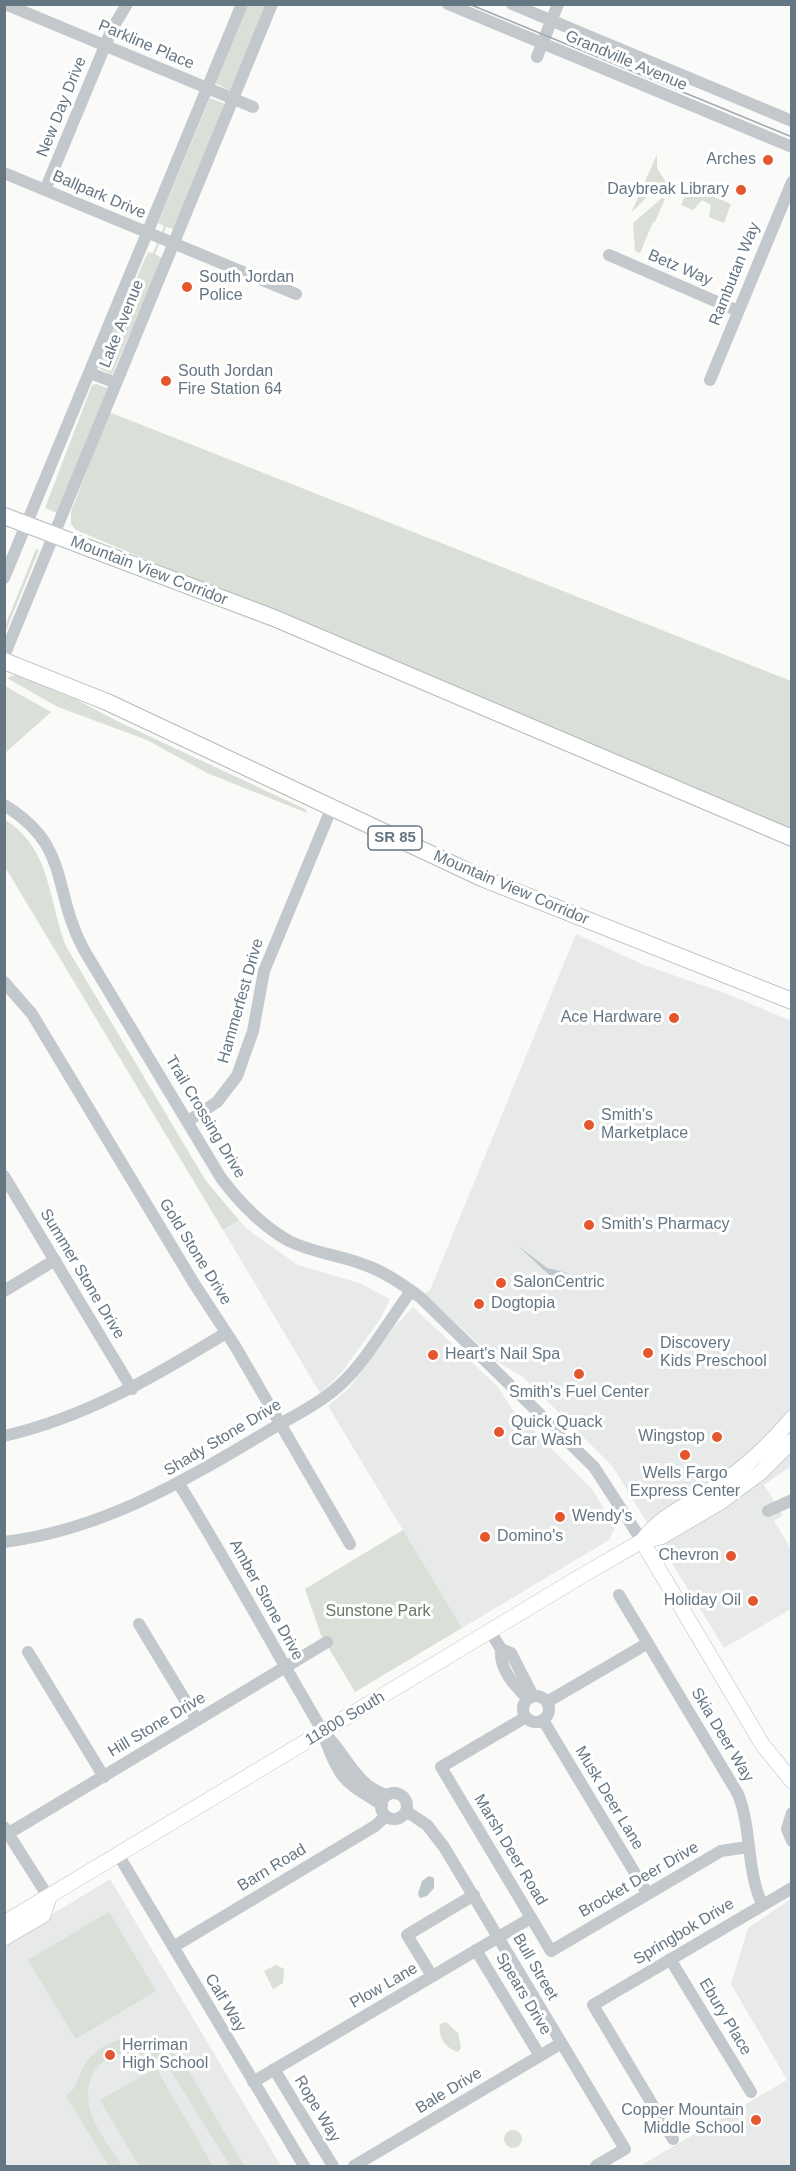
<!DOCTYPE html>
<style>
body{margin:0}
#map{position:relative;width:796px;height:2171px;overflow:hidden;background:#fafaf8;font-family:Helvetica,sans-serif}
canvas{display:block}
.frame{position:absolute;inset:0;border:6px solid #657683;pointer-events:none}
</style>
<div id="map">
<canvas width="796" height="2171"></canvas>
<div class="frame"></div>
</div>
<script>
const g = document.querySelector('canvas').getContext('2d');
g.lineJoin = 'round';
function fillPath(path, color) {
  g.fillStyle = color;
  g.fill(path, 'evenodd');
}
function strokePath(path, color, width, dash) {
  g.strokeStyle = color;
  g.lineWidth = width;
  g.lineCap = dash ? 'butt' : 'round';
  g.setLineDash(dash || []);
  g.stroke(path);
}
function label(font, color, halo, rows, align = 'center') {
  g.font = font + ' Helvetica,sans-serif';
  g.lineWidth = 6;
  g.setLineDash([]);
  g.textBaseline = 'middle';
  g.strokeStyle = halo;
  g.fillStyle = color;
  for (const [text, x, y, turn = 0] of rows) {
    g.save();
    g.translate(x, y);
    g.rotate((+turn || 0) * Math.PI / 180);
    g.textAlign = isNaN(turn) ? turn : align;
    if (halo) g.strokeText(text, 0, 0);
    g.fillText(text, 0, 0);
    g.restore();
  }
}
const built = new Path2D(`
 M 576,934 L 644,965 L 725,993 L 791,1021 L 791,1466 L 764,1485 L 783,1515 L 774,1521 L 791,1549 L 791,1609 L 724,1648 L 613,1467 L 523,1377 L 495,1360 L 425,1294 L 430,1290 Z
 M 239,1220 L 247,1229 L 298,1265 L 359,1283 L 390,1299 L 381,1318 L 342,1372 L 320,1393 L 223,1230 Z
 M 413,1307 L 498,1387 L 512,1409 L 592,1489 L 615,1527 L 609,1540 L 462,1628 L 328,1406 L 349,1388 L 395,1326 Z
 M 110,1879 L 281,2166 L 5,2166 L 5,1943 Z
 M 791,1899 L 791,2166 L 640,2166 L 787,2080 L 731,1984 L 748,1928 Z`);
const green = new Path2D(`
 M 247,5 L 265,5 L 259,24 L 230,91 L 215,83 Z
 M 210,98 L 225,104 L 174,229 L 166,227 L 155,254 L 162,258 L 112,375 L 97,367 L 148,252 L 153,253 L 164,226 L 158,223 Z
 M 657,154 L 657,168 L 667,184 L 653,191 L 631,213 Z
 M 689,186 L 731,204 L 724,223 L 709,217 L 711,205 L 702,200 L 693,210 L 681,205 Z
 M 662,198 L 665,199 L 655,222 L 653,222 L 640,253 L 635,251 L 633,223 Z
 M 96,384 L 108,388 L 57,513 L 45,508 L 92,385 Z
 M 109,412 L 791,681 L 791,830 L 76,530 L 71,524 L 71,512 Z
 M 36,549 L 39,550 L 5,633 L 5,626 Z
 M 15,675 L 77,700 L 119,722 L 305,809 L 307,813 L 207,773 L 147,740 L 58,707 L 7,678 Z
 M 5,686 L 51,712 L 5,753 Z
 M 4,819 C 53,850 47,900 67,948 L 206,1181 L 239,1220 L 223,1230 L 5,867 Z
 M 403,1530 L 462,1628 L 355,1692 L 321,1635 L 305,1589 Z
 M 109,1912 L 156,1991 L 76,2039 L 28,1960 Z
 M 276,1965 L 284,1969 L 283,1983 L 273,1989 L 264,1971 Z
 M 446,2022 L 458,2033 L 461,2048 L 458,2052 C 445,2048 438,2037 440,2024 Z
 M 138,2037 C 157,2042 169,2049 184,2063 L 244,2166 L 230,2166 L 167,2065 C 131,2040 81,2055 89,2105 C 93,2127 111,2148 122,2166 L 109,2166 L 66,2096 C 79,2087 77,2076 85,2064 C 97,2046 118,2038 138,2037 Z
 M 156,2068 L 213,2166 L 139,2166 L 100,2100 Z
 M504 2139a9 9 0 1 1 18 0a9 9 0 1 1-18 0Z`);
const water = new Path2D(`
 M 517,1245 L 547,1268 L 567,1273 L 559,1284 Z
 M 429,1876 L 434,1878 L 434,1888 L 427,1896 L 420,1898 L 418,1894 L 422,1881 Z`);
const minor = new Path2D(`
 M 5,4 L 253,107
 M 448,4 L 792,147
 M 512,4 L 792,121
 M 537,57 L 558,4
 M 4,173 L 296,294
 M 45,190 L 112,29 L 127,4
 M 609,255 L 738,311
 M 90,373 L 116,383
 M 710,380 L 792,182
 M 4,578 L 242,4
 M 4,656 L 272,4
 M 4,805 C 72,846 51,889 84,950 L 221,1178 C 240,1203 262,1226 289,1241 C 313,1253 340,1255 365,1265 C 385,1272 404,1285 421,1298 L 594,1467 L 642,1541
 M 4,982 L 32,1014 L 195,1285 L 235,1346 L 350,1544
 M 188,1121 L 217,1102 L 237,1076 L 253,1031 L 264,971 L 332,807
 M 4,1176 L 132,1389
 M 4,1291 L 55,1260
 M 4,1436 C 87,1417 155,1376 226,1333
 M 179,1484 C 227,1561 269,1640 315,1718 C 326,1736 329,1757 342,1775 C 353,1789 368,1795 382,1805
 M 768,1511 L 792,1500
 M 4,1542 C 101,1530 181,1483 263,1434 C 288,1419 318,1405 340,1385 C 365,1363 390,1319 411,1291
 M 619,1595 L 738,1794 C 752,1829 746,1869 762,1904
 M 139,1624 L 197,1720
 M 490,1631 L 501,1649 L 511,1653 L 533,1696
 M 501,1649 C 499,1669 514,1685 528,1699
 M 28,1652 L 104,1777
 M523 1709a13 13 0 1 1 26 0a13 13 0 1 1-26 0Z
 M 547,1702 L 648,1643
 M 526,1717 L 441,1767 L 551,1951 L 721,1851 L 748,1847
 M 543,1720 L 647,1893
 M 323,1732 C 346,1753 355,1786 387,1795
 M381 1806a13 13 0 1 1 26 0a13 13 0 1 1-26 0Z
 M 406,1811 L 427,1825 L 444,1847 L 625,2149 L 596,2166
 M 792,1813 L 787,1829 L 792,1841
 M 4,1827 L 49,1898
 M 4,1836 L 327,1642
 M 119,1856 L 304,2166
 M 173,1947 L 375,1826 L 386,1816
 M 476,1950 L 540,2056
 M 670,1959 L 751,2092
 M 432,1976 L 407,1935 L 474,1895
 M 274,2069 L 333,2166
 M 253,2082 L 531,1918
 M 673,2139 L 593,2005 L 792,1888
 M 354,2166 L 560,2044`);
const major = new Path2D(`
 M 642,1541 L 762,1744 L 792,1781
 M 642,1541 C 661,1514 693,1503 720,1484 C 747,1466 771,1443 792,1418
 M 4,1923 L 583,1575 L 642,1541 L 661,1537 L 722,1501 L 761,1472 L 792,1441
 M 4,1938 L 43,1915 L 49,1898`);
const highway = new Path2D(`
 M 4,516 L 274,618 L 792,838
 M 4,661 L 107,702 L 484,879 L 792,1001`);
const tram = new Path2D(`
 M 469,4 L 792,137`);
const markers = [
 [768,160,6,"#e4572e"],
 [741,190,6,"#e4572e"],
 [187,287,6,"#e4572e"],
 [166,381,6,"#e4572e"],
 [674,1018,6,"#e4572e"],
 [589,1125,6,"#e4572e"],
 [589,1225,6,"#e4572e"],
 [501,1283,6,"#e4572e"],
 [479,1304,6,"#e4572e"],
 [648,1353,6,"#e4572e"],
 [433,1355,6,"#e4572e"],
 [579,1374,6,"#e4572e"],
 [499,1432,6,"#e4572e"],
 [717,1437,6,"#e4572e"],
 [685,1455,6,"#e4572e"],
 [560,1517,6,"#e4572e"],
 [485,1537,6,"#e4572e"],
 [731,1556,6,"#e4572e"],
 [753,1601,6,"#e4572e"],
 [110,2055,6,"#e4572e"],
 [756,2120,6,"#e4572e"]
];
const shields = [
 [395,838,54]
];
const shieldNames = [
 ["SR 85",395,838]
];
const streetNames = [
 ["Parkline Place",146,45,23],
 ["Grandville Avenue",626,61,23],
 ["New Day Drive",62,107,-68],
 ["Ballpark Drive",99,195,23],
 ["Betz Way",680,268,23],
 ["Rambutan Way",735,274,-68],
 ["Lake Avenue",122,324,-68],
 ["Mountain View Corridor",149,571,21],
 ["Mountain View Corridor",511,888,23],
 ["Hammerfest Drive",241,1001,-74],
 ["Trail Crossing Drive",205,1117,59],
 ["Gold Stone Drive",195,1252,58],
 ["Summer Stone Drive",82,1274,59],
 ["Shady Stone Drive",223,1438,-31],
 ["Amber Stone Drive",266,1600,61],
 ["11800 South",345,1719,-31],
 ["Hill Stone Drive",157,1725,-31],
 ["Skia Deer Way",722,1735,59],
 ["Musk Deer Lane",609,1798,59],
 ["Marsh Deer Road",510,1850,59],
 ["Barn Road",272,1868,-31],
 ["Brocket Deer Drive",639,1880,-30],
 ["Springbok Drive",684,1932,-31],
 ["Bull Street",535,1967,60],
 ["Plow Lane",384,1986,-30],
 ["Spears Drive",523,1994,59],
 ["Calf Way",225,2003,59],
 ["Ebury Place",725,2017,59],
 ["Bale Drive",449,2091,-31],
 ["Rope Way",317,2109,59]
];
const poiNames = [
 ["Arches",756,160,"right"],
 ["Daybreak Library",729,190,"right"],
 ["South Jordan",199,278],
 ["Police",199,296],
 ["South Jordan",178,372],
 ["Fire Station 64",178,390],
 ["Ace Hardware",662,1018,"right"],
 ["Smith's",601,1116],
 ["Marketplace",601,1134],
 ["Smith's Pharmacy",601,1225],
 ["SalonCentric",513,1283],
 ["Dogtopia",491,1304],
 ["Discovery",660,1344],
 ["Kids Preschool",660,1362],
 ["Heart's Nail Spa",445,1355],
 ["Smith's Fuel Center",579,1393,"center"],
 ["Quick Quack",511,1423],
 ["Car Wash",511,1441],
 ["Wingstop",705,1437,"right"],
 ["Wells Fargo",685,1474,"center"],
 ["Express Center",685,1492,"center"],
 ["Wendy's",572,1517],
 ["Domino's",497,1537],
 ["Chevron",719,1556,"right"],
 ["Holiday Oil",741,1601,"right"],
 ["Herriman",122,2046],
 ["High School",122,2064],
 ["Copper Mountain",744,2111,"right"],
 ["Middle School",744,2129,"right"]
];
const parkNames = [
 ["Sunstone Park",378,1612]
];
fillPath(built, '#e8e9e9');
fillPath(green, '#dadfd7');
fillPath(water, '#bbc7cb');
strokePath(major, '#b5babe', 16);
strokePath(highway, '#b4b9bd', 18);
strokePath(minor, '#c3c8cc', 12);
strokePath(major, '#fff', 15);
strokePath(highway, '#fff', 16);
strokePath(tram, '#a2aab0', 1.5);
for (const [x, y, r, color] of markers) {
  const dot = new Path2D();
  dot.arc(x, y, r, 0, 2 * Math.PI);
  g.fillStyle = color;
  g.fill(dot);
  strokePath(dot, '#fff', 2);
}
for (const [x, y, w] of shields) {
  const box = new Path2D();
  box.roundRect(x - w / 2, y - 12, w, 24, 4.5);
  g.fillStyle = '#fff';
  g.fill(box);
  strokePath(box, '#657683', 1.5);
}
label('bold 15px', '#657683', null, shieldNames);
label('16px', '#657683', '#fff', streetNames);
label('16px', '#657683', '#fff', poiNames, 'left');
label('16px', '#687a64', '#fff', parkNames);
</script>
